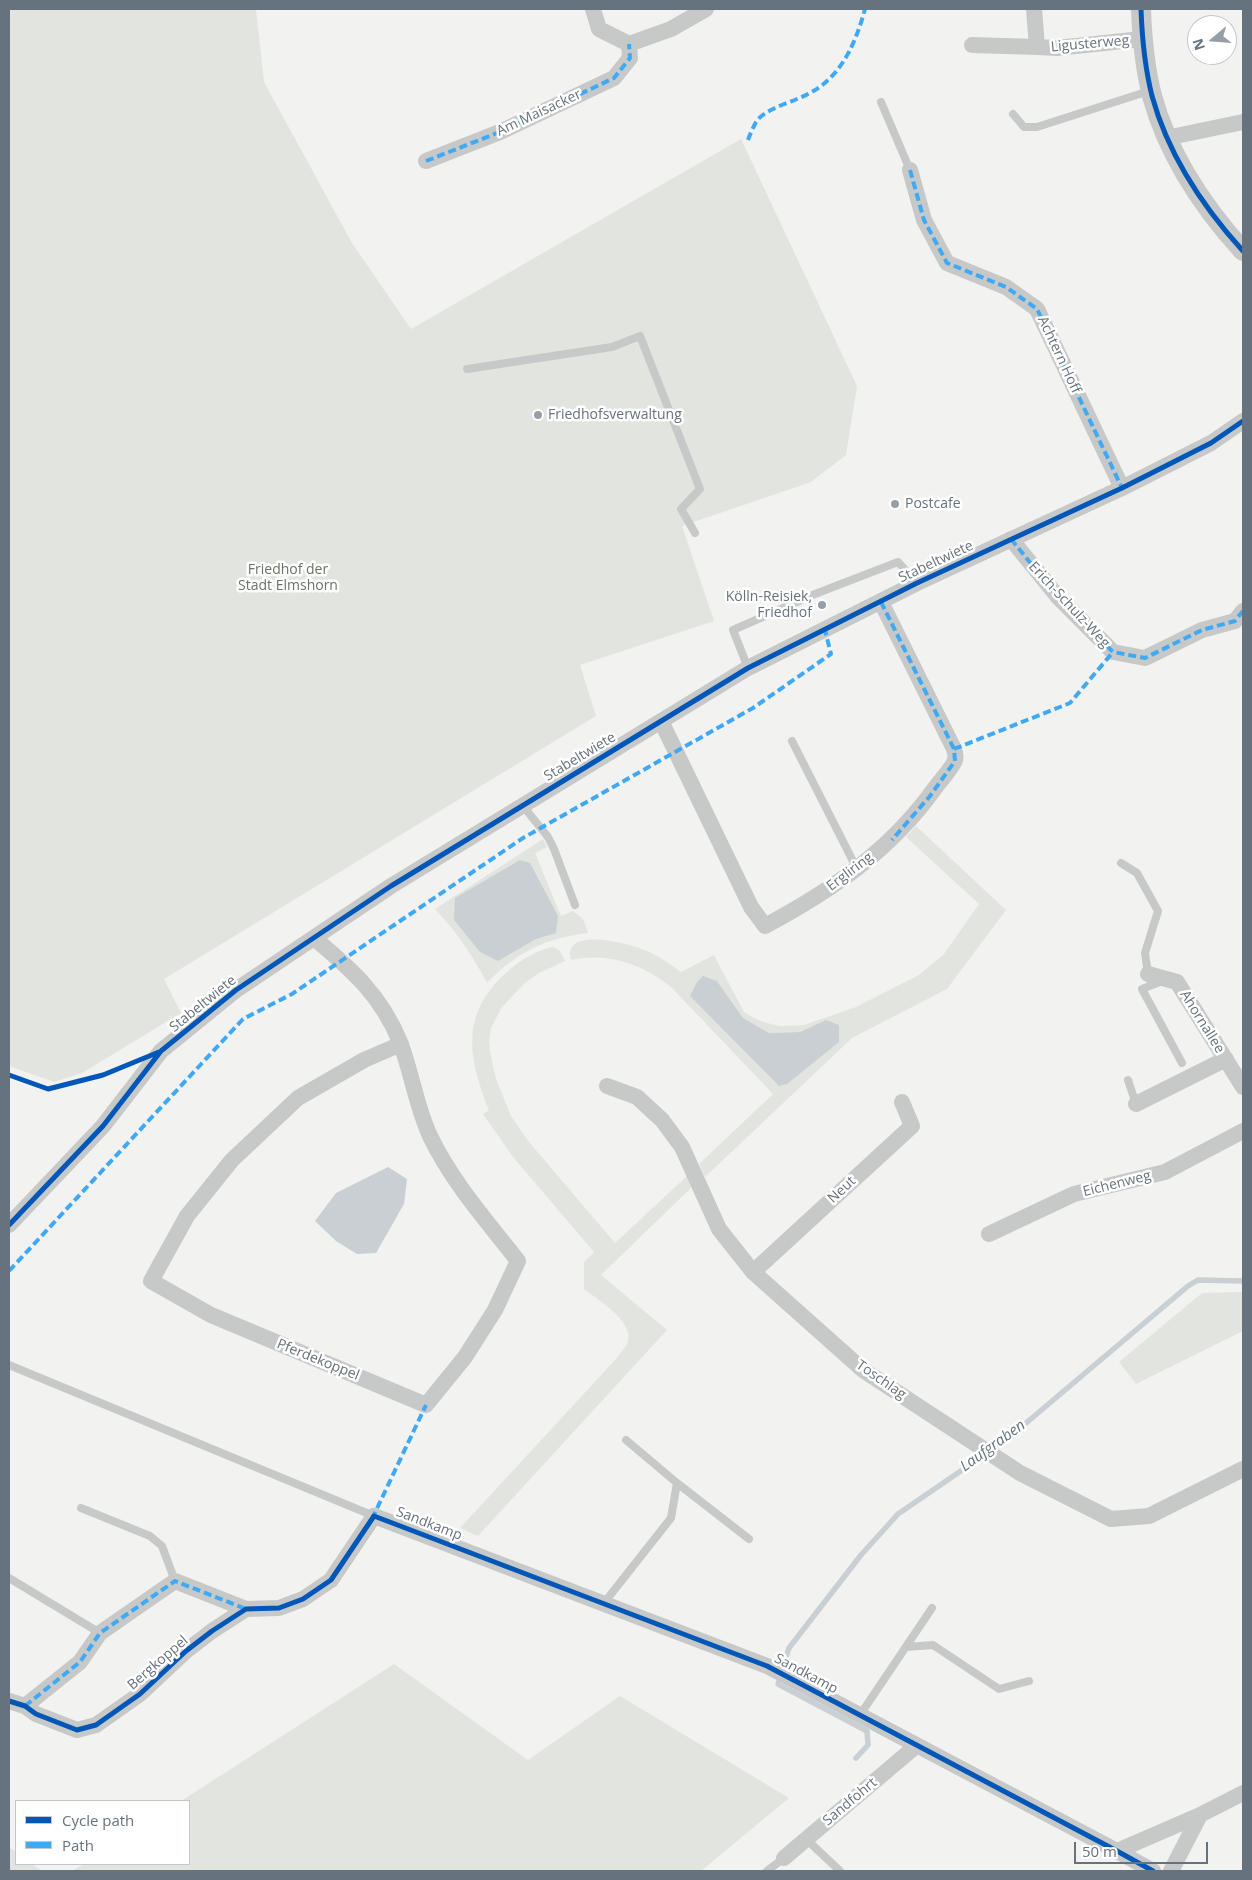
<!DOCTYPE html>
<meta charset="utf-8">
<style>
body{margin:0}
#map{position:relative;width:1252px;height:1880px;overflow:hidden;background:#f2f2f1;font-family:"Open Sans",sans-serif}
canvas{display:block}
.frame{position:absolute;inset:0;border:10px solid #66727d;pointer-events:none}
.legend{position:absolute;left:15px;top:1800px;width:175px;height:65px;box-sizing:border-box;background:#fff;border:1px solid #c2c7cb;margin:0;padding:6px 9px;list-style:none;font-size:15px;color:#66727d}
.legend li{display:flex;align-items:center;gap:10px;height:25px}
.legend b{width:25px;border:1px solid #c2c7cb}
.north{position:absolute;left:1187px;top:15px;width:50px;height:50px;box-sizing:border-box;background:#fff;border:1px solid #c2c7cb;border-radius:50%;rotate:252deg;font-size:14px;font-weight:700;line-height:20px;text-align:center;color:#66727d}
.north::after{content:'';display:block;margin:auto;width:18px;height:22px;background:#979fa6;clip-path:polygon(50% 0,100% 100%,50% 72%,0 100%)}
.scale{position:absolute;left:1074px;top:1842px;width:134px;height:22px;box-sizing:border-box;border:2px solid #66727d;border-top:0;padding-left:6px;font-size:15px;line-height:18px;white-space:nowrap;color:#66727d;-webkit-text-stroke:4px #fff;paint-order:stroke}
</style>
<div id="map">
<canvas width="1252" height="1880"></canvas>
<div class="frame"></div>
<ul class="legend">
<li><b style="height:6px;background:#0057b8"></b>Cycle path</li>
<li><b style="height:6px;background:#3fa9f5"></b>Path</li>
</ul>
<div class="north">N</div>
<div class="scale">50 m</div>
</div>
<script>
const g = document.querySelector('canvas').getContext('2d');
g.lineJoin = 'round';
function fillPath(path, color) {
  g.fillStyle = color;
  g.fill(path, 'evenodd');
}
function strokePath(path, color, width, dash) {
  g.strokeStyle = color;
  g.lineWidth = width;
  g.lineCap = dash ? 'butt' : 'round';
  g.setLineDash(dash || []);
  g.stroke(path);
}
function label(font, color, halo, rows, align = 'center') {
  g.font = font + ' "Open Sans",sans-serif';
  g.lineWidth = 5;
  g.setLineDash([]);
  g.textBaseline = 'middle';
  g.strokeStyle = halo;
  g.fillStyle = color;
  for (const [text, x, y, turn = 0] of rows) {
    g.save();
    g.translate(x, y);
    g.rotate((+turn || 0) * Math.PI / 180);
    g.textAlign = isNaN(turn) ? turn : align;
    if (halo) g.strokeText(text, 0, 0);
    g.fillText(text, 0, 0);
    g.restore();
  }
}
const green = new Path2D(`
 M 9,9 L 256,9 L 264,82 L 352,243 L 411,329 L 741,139 L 857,386 L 846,455 L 811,482 L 682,526 L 714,621 L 580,665 L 596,716 L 164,979 L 181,1013 L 82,1073 L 54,1082 L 9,1066 Z
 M 916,826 L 1006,910 L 947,989 L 852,1038 L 705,1177 L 699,1164 L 773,1094 L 671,987 C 642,964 608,952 571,960 C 561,925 632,944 647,951 C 659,956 670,964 681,972 L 714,955 L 744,1012 L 754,1018 L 767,1023 L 780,1026 L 804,1025 L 856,1007 L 919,975 L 944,954 L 979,904 L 906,837 ZM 717,981 L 743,1018 L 769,1033 L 800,1032 L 826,1020 L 839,1042 L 812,1062 L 690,996 Z
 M 543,839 L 547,847 L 535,853 L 561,916 L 573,911 L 583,919 L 588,933 C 547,938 516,952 487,983 C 473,956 456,931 435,909 Z
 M 553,947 L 560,951 L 565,961 L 539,973 L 525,983 L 502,1007 L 491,1028 L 489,1042 L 491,1057 L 496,1079 L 511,1116 L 529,1142 L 615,1243 L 688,1175 L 692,1187 L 601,1275 L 667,1330 L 478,1536 L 460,1528 L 615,1360 C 619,1355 624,1349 627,1344 C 637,1323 598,1300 584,1289 L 584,1262 L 594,1252 L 513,1157 L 483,1114 L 489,1110 C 468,1057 460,1014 506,973 C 519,961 536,950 553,947 Z
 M 1243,1292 L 1243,1331 L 1136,1384 L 1119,1362 L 1202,1293 Z
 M 394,1664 L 528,1760 L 620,1696 L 789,1798 L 701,1871 L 72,1871 L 84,1864 L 189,1864 L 189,1801 L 181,1801 Z
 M 9,1847 L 16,1852 L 16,1864 L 32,1864 L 42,1871 L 9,1871 Z`);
const water = new Path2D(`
 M 520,860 L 530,863 L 558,916 L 556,933 L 536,939 L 498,961 L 480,952 L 454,920 L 455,898 Z
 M 703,976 L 717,981 L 743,1018 L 769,1033 L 800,1032 L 826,1020 L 839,1025 L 839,1042 L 787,1084 L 779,1086 L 690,996 L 697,982 Z
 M 388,1167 L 407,1179 L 404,1204 L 376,1253 L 357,1254 L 336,1241 L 315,1221 L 336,1193 Z`);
const stream = new Path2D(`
 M 783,1666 L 789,1648 L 861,1555 L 898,1514 L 1006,1440 L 1188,1286 L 1198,1280 L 1243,1281
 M 780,1678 L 778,1684 L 867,1731 L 868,1745 L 856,1758`);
const service = new Path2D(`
 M 881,102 L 910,170
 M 1013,114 L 1024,127 L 1037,127 L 1149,91
 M 467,369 L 612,347 L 640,336 L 700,489 L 681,509 L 695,533
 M 748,668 L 733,630 L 815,594 L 898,562 L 917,583
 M 792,741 L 857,869
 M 523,806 L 548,837 L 554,849 L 575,905
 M 1121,863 L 1137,873 L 1158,911 L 1145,953 L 1148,974
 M 1162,981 L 1142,989 L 1182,1063
 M 1128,1080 L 1136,1104
 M 9,1365 L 374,1516
 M 677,1483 L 749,1539
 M 81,1508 L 150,1536 L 162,1546 L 175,1581
 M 9,1578 L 100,1633
 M 604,1603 L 671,1518 L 677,1483 L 626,1440
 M 906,1647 L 933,1645 L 999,1689 L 1029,1681
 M 860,1715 L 932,1608
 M 806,1839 L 840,1871
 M 767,1871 L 784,1858`);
const minor = new Path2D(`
 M 593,9 L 599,29 L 629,44 L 671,29 L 706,9
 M 1034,9 L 1037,47 L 1057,48 L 1142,39
 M 972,45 L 1037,47
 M 1166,138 L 1243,122
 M 426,161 L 500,132 L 614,78 L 630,58 L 629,44
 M 910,170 L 924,220 L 947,263 L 1006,287 L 1037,309 L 1122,488
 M 1011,539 L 1058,597 L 1113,652 L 1145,658 L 1202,630 L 1235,621 L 1243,611
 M 661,721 L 751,907 L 765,926 C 832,890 890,851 935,788 C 940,781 953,767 955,760 C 956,757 955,752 954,749 L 881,602
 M 314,938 C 351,969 381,995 400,1042 C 412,1073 416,1106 430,1136 C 452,1182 487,1221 518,1261 L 495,1310 L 465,1357 L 426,1405 L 211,1315 L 151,1281 L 187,1216 L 232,1160 L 298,1098 L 364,1060 L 401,1044
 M 1148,974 L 1177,982 L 1243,1087
 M 607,1086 L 637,1097 L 662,1120 L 682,1147 L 719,1229 L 753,1272 L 863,1370 L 1020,1473 L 1111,1519 L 1149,1516 L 1243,1469
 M 1136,1104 L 1226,1059
 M 9,1225 L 103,1126 L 161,1051 L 236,990 L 391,886 L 748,668 L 917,583 L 1122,488 L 1211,443 L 1243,421
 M 989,1234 L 1074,1194 L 1165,1172 L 1243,1131
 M 753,1272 L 912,1126 L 902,1102
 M 9,1701 L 25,1706 L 36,1714 L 77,1730 L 96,1725 L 140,1694 L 186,1651 L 212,1631 L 246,1609 L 279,1608 L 303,1599 L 331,1580 L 374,1516 L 767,1666 L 1117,1851 L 1153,1871
 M 25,1706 L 80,1662 L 100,1633 L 175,1581 L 246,1609
 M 1117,1851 L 1200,1815 L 1243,1793
 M 784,1858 L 916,1746
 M 1171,1871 L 1200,1815`);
const tertiary = new Path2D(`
 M 1141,9 C 1142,38 1145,68 1152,96 C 1168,154 1203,207 1243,251`);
const quiet = new Path2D(`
 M 748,140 C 750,134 753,128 756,122 C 765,108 794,102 810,93 C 842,76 856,42 865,9
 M 426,161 L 500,132 L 614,78 L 630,58 L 629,44
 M 910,170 L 924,220 L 947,263 L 1006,287 L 1037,309 L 1122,488
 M 1011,539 L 1058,597 L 1113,652 L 1145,658 L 1202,630 L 1235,621 L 1243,611
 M 881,602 L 954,749 L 955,761 L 930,796 L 892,840
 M 954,749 L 1070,703 L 1113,652
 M 9,1271 L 243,1019 L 292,994 L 523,838 L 753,708 L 831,654 L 825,630
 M 372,1519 L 426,1405
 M 25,1706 L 80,1662 L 100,1633 L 175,1581 L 246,1609`);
const cycleway = new Path2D(`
 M 1141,9 C 1142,38 1145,68 1152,96 C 1168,154 1203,207 1243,251
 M 9,1075 L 48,1089 L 103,1075 L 159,1052
 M 9,1225 L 103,1126 L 161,1051 L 236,990 L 391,886 L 748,668 L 917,583 L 1122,488 L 1211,443 L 1243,421
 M 9,1701 L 25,1706 L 36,1714 L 77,1730 L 96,1725 L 140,1694 L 186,1651 L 212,1631 L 246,1609 L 279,1608 L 303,1599 L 331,1580 L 374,1516 L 767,1666 L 1117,1851 L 1153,1871`);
const markers = [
 [538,415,5,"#979fa6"],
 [895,504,5,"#979fa6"],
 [822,605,5,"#979fa6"]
];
const streetNames = [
 ["Ligusterweg",1090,44,-5],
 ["Am Maisacker",539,113,-25],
 ["Achtern Hoff",1059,355,65],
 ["Stabeltwiete",936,562,-25],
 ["Erich-Schulz-Weg",1069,605,47],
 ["Stabeltwiete",580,757,-31],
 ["Ergliring",850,872,-37],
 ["Stabeltwiete",203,1004,-39],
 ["Ahornallee",1202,1022,58],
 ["Eichenweg",1117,1184,-14],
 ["Neut",842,1190,-43],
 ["Pferdekoppel",318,1360,22],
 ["Toschlag",881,1380,35],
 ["Sandkamp",429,1524,21],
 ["Bergkoppel",158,1663,-41],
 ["Sandkamp",806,1674,28],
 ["Sandfohrt",850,1802,-40]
];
const poiNames = [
 ["Friedhofsverwaltung",548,415],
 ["Postcafe",905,504],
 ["Kölln-Reisiek,",812,597,"right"],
 ["Friedhof",812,613,"right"]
];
const parkNames = [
 ["Friedhof der",288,570],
 ["Stadt Elmshorn",288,586]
];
const waterNames = [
 ["Laufgraben",993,1446,-36]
];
fillPath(green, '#e2e5df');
fillPath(water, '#c9cfd2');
strokePath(stream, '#c9cfd2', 5.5);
strokePath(service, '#c7c8c8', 8);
strokePath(minor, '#c7c8c8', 16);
strokePath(tertiary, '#c7c8c8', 20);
strokePath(quiet, '#3fa9f5', 4, [8, 4]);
strokePath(cycleway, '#0057b8', 5);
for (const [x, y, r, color] of markers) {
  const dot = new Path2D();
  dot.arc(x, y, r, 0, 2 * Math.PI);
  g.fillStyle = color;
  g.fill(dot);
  strokePath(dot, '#fff', 2);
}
label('14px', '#66727d', '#fff', streetNames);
label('14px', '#66727d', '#fff', poiNames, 'left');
label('14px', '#677564', '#fff', parkNames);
label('italic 15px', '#62737b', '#fff', waterNames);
</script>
